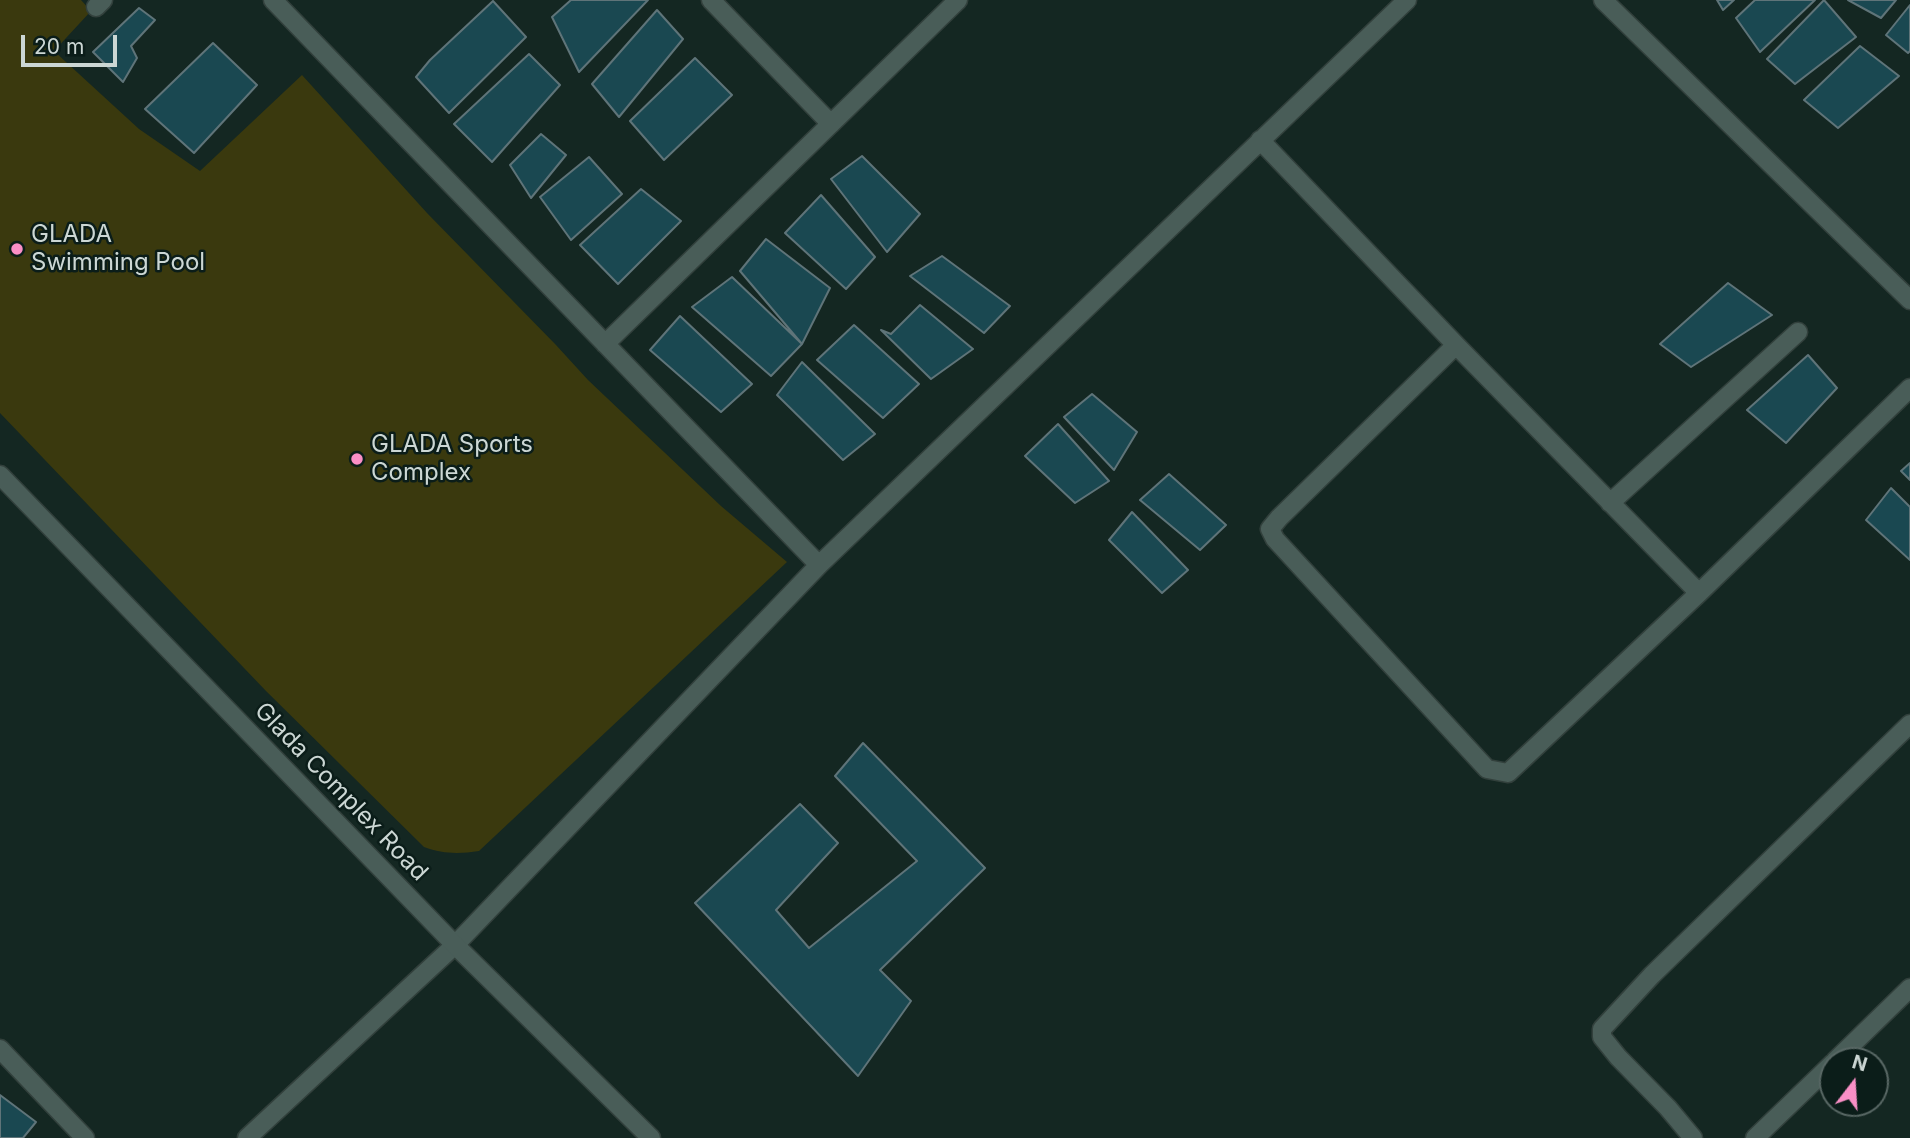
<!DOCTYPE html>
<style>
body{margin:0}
#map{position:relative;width:1910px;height:1138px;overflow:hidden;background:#142722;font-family:Inter,sans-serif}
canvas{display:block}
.north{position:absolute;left:1819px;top:1047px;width:70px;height:70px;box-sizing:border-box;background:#0b1d19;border:2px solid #586764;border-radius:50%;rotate:17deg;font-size:19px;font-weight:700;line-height:28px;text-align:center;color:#ccd7d4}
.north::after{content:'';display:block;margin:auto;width:24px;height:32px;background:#fa8fc6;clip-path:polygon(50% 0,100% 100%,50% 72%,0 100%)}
.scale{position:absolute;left:21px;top:35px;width:96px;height:32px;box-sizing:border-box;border:4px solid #ccd7d4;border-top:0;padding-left:9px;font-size:21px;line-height:24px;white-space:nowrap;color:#ccd7d4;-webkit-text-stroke:5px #0b1d19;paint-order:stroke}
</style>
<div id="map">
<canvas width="1910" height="1138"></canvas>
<div class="north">N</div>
<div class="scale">20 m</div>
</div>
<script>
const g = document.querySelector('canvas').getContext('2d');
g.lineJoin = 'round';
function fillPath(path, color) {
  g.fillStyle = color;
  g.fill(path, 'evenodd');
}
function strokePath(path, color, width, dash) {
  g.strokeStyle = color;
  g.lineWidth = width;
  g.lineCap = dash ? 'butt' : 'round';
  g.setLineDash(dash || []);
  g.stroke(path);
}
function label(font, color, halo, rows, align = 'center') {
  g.font = font + ' Inter,sans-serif';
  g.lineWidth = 5;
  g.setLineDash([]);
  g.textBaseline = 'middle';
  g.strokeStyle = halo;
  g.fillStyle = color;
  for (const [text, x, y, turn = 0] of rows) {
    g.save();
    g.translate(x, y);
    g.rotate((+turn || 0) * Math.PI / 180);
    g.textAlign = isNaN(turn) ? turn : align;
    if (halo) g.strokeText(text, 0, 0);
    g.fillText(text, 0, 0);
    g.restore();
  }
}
const green = new Path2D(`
 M 0,0 L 81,0 L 91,11 L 54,51 L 139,129 L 200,171 L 302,75 L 427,213 L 556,345 L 588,380 L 721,506 L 787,562 L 479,851 C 459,854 443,854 424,847 L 266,691 L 0,413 Z`);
const building = new Path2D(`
 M 571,0 L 648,0 L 579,72 L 552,17 Z
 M 1717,0 L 1734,0 L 1723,10 Z
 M 1755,0 L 1815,0 L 1760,52 L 1736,18 Z
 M 1824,0 L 1856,37 L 1795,84 L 1767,59 Z
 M 1848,0 L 1896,0 L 1881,18 Z
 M 493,1 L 526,37 L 449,113 L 416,77 L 430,60 Z
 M 1910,5 L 1910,51 L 1908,53 L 1886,35 Z
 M 139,8 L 155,20 L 131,46 L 137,58 L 123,82 L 93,52 Z
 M 657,10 L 683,39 L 619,117 L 592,84 Z
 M 213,43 L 257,85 L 194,153 L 145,109 Z
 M 1860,46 L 1899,76 L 1838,128 L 1804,100 Z
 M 529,54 L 560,85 L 492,162 L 454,124 Z
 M 695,58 L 732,95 L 664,160 L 630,121 Z
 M 541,134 L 566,155 L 531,198 L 510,165 Z
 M 862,156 L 920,214 L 887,252 L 831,179 Z
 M 589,157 L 622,194 L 571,240 L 540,197 Z
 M 641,189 L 681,221 L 618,284 L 580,245 Z
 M 821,195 L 875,257 L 846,289 L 785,233 Z
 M 766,239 L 830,288 L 802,344 L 740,271 Z
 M 942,256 L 1010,306 L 984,333 L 910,276 Z
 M 732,277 L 802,344 L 771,376 L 692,307 Z
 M 1728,283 L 1772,315 L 1691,367 L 1660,344 Z
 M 920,305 L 973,349 L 931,379 L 881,330 L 891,334 Z
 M 680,316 L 752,384 L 721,412 L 650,350 Z
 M 854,325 L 919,384 L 883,418 L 817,360 Z
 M 1808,355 L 1837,388 L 1786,443 L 1747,410 Z
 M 802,362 L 875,434 L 843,460 L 777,395 Z
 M 1092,394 L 1137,432 L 1114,470 L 1064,417 Z
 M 1058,424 L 1109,481 L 1075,503 L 1025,456 Z
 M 1910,463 L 1910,480 L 1901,471 Z
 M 1169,474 L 1226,525 L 1200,550 L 1140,500 Z
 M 1891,488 L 1910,507 L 1910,560 L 1866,520 Z
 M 1132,512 L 1188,570 L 1162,593 L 1109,540 Z
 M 863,743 L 985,868 L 880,970 L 911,1001 L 858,1076 L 695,903 L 800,804 L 838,843 L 776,910 L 809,948 L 917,861 L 835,776 Z
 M 0,1095 L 36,1122 L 23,1138 L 0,1138 Z`);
const minor = new Path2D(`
 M 273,0 L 819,565
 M 711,0 L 831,124
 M 1603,0 L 1910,300
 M 96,7 L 103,0
 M 1260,140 L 1456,345 L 1699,593
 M 605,344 L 958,0
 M 1456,345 L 1279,518 L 1270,529 L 1275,539 L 1487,769 L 1508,773 L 1699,593 L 1910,388
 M 1610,503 L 1798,332
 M 0,1049 L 85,1138
 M 1835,1061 L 1910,988
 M 247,1138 L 455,945 L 819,565 L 1407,0
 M 1693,1138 L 1668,1108 L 1618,1057 L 1602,1037 L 1602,1029 L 1652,975 L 1910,724
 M 1755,1138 L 1833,1063`);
const tertiary = new Path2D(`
 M 0,475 L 455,945 L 651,1138`);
const markers = [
 [17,249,7,"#fa8fc6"],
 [357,459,7,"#fa8fc6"]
];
const poiNames = [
 ["GLADA",31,235],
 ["Swimming Pool",31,263],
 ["GLADA Sports",371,445],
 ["Complex",371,473]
];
const streetNames = [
 ["Glada Complex Road",341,792,46]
];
fillPath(green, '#3a390e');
fillPath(building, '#1a4851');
strokePath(building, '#5f7479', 2);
strokePath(minor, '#32403c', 21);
strokePath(tertiary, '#32403c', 21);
strokePath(minor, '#495d58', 18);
strokePath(tertiary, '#495d58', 18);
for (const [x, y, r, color] of markers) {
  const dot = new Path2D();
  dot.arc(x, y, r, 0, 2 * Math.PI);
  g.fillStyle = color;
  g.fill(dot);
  strokePath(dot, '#0b1d19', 2.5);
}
label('24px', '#ccd7d4', '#0b1d19', poiNames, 'left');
label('24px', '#ccd7d4', '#0b1d19', streetNames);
</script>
